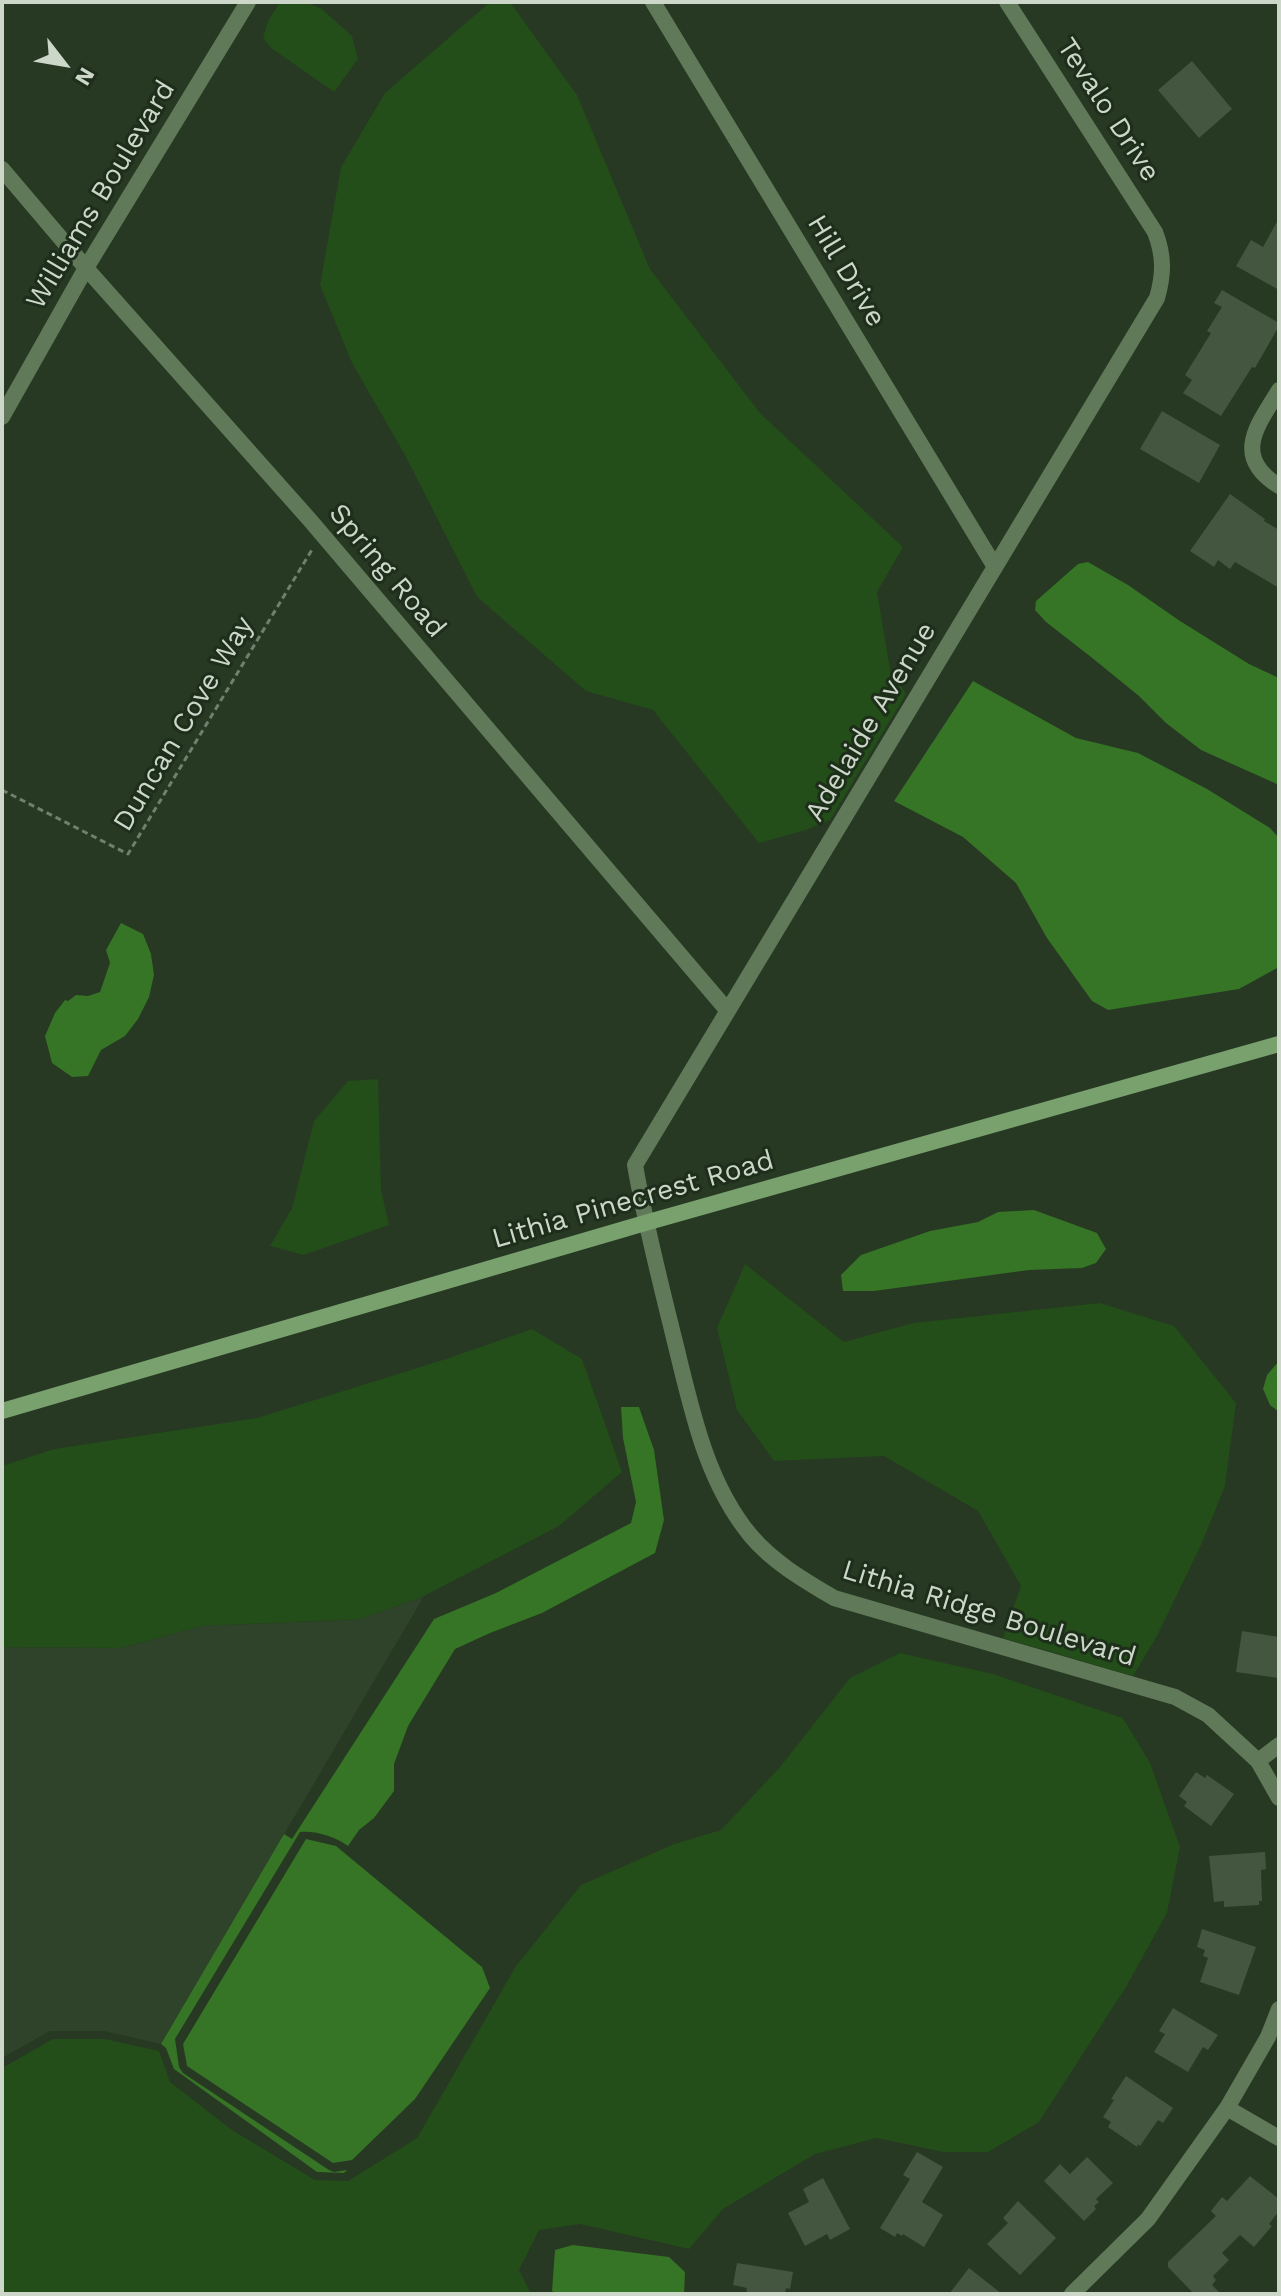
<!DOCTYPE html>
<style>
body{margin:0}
#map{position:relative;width:1281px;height:2296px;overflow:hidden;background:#273823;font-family:"Work Sans",sans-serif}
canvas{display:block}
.frame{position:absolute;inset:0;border:4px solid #ccd7ca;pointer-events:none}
.north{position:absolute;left:24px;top:24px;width:80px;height:80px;-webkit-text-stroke:6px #1d2e1a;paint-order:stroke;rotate:121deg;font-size:22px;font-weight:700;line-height:32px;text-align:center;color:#ccd7ca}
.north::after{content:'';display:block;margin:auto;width:28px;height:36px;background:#ccd7ca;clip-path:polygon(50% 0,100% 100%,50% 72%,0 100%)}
</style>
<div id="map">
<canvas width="1281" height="2296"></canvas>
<div class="frame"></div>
<div class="north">N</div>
</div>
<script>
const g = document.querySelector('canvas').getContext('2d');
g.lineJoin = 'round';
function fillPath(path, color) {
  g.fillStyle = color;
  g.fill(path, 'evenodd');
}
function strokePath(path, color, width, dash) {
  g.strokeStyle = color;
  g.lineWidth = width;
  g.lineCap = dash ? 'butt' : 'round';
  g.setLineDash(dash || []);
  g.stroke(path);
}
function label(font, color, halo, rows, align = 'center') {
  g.font = font + ' "Work Sans",sans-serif';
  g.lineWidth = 6;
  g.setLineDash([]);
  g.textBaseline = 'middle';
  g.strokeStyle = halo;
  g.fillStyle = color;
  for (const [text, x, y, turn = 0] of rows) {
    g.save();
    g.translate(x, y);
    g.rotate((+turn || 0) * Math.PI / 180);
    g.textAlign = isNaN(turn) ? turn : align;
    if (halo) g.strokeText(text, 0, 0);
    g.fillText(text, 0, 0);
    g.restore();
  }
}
const built = new Path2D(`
 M 424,1596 L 161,2044 L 104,2031 L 50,2031 L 2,2058 L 2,1647 L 121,1648 L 202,1626 L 361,1619 Z`);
const green = new Path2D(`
 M 280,2 L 306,2 L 322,9 L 352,36 L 358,59 L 334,92 L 271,48 L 263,38 L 268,21 Z
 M 490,2 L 510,2 L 577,95 L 650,269 L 760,413 L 903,547 L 877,592 L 890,669 L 906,694 L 830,820 L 806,830 L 759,843 L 653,710 L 586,691 L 477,597 L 405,455 L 352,363 L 320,285 L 341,167 L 385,93 Z
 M 378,1079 L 381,1190 L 389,1225 L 304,1255 L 270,1246 L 292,1208 L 314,1121 L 348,1081 Z
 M 745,1264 L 844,1342 L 913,1323 L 1100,1303 L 1174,1326 L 1236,1403 L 1225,1486 L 1202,1543 L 1157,1636 L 1133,1676 L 1003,1638 L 1021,1586 L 978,1511 L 884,1456 L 774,1461 L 737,1410 L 717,1328 Z
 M 532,1329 L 582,1359 L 622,1472 L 559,1526 L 424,1596 L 361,1619 L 202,1626 L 121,1648 L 2,1647 L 2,1466 L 54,1449 L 257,1418 L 446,1359 Z
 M 900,1653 L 993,1674 L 1123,1718 L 1150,1763 L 1180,1847 L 1167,1913 L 1126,1987 L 1039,2122 L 988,2152 L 943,2152 L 877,2138 L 815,2154 L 723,2209 L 689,2249 L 580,2224 L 539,2230 L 519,2270 L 531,2294 L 2,2294 L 2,2068 L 53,2039 L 105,2039 L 159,2051 L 170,2082 L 232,2130 L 315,2180 L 348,2181 L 417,2138 L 516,1966 L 581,1885 L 674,1844 L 721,1830 L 780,1767 L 850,1678 Z`);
const water = new Path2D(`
 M 1088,562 L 1128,585 L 1180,621 L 1249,664 L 1279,678 L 1279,785 L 1201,750 L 1166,723 L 1139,696 L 1091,657 L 1046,622 L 1035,610 L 1036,601 L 1078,564 Z
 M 973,681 L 1076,738 L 1138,753 L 1207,789 L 1270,828 L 1279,838 L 1279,967 L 1239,989 L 1108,1010 L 1092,1001 L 1047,938 L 1016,883 L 963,837 L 894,801 Z
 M 121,923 L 143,934 L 151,954 L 154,975 L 149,997 L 138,1019 L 125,1036 L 101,1050 L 88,1076 L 72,1077 L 52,1063 L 45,1036 L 55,1013 L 65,1000 L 68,1001 L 76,995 L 88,996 L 100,992 L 110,963 L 106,950 Z
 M 1034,1210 L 1097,1233 L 1106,1249 L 1096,1263 L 1082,1268 L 1029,1270 L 874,1291 L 843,1291 L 841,1275 L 861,1255 L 930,1231 L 978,1222 L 998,1212 Z
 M 1279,1361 L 1279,1412 L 1270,1405 L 1263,1389 L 1267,1375 Z
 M 621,1407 L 639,1407 L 654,1450 L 664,1520 L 655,1553 L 542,1613 L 490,1633 L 455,1649 L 408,1726 L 394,1764 L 394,1791 L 374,1818 L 359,1830 L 348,1846 C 337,1837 314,1830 300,1832 L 175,2039 L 179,2067 L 183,2073 L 329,2170 L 334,2172 L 347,2170 L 344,2173 L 317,2172 L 174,2069 L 166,2048 L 161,2044 L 284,1834 L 292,1839 L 434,1619 L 496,1593 L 631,1523 L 636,1502 L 623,1438 Z
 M 306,1839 L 336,1846 L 482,1967 L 490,1988 L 415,2099 L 352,2160 L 333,2163 L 187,2066 L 183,2044 Z
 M 573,2245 L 669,2257 L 685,2272 L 684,2294 L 557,2294 L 552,2291 L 555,2250 Z`);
const building = new Path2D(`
 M 1192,61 L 1232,109 L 1199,138 L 1158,90 Z
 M 1279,218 L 1279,290 L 1236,266 L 1251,240 L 1263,247 Z
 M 1222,290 L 1279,323 L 1279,326 L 1255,368 L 1252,367 L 1221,416 L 1183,393 L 1192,380 L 1185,375 L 1211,333 L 1207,331 L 1222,307 L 1214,303 Z
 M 1162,411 L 1220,445 L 1199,483 L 1140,449 Z
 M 1230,494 L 1265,519 L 1264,521 L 1279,530 L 1279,588 L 1235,562 L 1230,569 L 1218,560 L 1214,567 L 1190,551 Z
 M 1242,1631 L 1279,1637 L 1279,1678 L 1236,1672 Z
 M 1196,1772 L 1205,1778 L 1207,1775 L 1234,1794 L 1211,1826 L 1184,1806 L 1187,1802 L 1179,1796 Z
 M 1265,1852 L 1266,1869 L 1261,1870 L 1262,1901 L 1259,1901 L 1259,1905 L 1224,1907 L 1224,1901 L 1214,1902 L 1209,1856 Z
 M 1202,1929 L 1256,1947 L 1239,1995 L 1200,1982 L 1208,1958 L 1203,1956 L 1205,1950 L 1197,1947 Z
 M 1173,2008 L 1218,2035 L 1208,2050 L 1203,2047 L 1188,2072 L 1154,2052 L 1165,2034 L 1159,2031 Z
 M 1126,2076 L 1173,2108 L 1163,2123 L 1158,2120 L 1140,2146 L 1138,2144 L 1137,2147 L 1108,2127 L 1111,2122 L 1103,2117 L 1114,2100 L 1111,2099 Z
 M 917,2152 L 943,2167 L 922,2202 L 943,2215 L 924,2247 L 903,2234 L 902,2236 L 897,2233 L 895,2237 L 880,2228 L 910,2179 L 903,2175 Z
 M 1087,2157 L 1113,2183 L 1096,2199 L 1099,2202 L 1094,2206 L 1096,2209 L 1084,2221 L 1044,2181 L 1060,2164 L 1070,2174 Z
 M 1250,2176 L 1279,2199 L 1279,2211 L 1269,2224 L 1272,2226 L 1254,2247 L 1240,2235 L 1222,2253 L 1229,2260 L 1213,2276 L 1216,2280 L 1212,2285 L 1221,2294 L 1194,2294 L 1168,2267 L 1168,2262 L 1216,2216 L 1211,2211 L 1222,2197 L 1227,2201 Z
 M 823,2178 L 850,2229 L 830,2240 L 827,2234 L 805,2246 L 788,2213 L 809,2202 L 803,2189 Z
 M 1018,2201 L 1056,2238 L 1020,2275 L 987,2244 L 1008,2223 L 1003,2218 Z
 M 737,2263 L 793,2272 L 790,2289 L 786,2288 L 785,2294 L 746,2294 L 747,2288 L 733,2285 Z
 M 969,2268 L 1002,2294 L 949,2294 Z`);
const path = new Path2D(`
 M 2,790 L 128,854 L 313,548`);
const street = new Path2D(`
 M 653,2 L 995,567
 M 1007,2 L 1155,232 C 1164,255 1164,274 1157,298 L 635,1165 C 645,1223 660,1281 674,1338 C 691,1406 705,1481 751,1536 C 774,1563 804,1580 834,1598 L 1175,1697 L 1208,1715 L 1258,1761 L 1279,1798
 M 2,169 L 86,268 L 309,519 L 727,1010
 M 1279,390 C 1258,425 1231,456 1279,486
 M 2,417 L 86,268 L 248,2
 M 1258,1761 L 1279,1745
 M 1227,2108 L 1279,2138
 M 1072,2294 L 1148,2219 L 1227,2108 L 1268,2037 L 1279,2009`);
const secondary = new Path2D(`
 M 2,1411 L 645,1223 L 1279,1044`);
const streetNames = [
 ["Tevalo Drive",1108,110,57],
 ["Williams Boulevard",101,195,-59],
 ["Hill Drive",846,271,59],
 ["Spring Road",387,571,50],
 ["Adelaide Avenue",871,722,-59],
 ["Duncan Cove Way",184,724,-59],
 ["Lithia Pinecrest Road",633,1200,-16],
 ["Lithia Ridge Boulevard",989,1614,17]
];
fillPath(built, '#2e4329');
fillPath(green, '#234d19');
fillPath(water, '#367426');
fillPath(building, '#445640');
strokePath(path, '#71806e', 3, [6, 4]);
strokePath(street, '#607a59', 16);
strokePath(secondary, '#78a16e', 16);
label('28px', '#ccd7ca', '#1d2e1a', streetNames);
</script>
